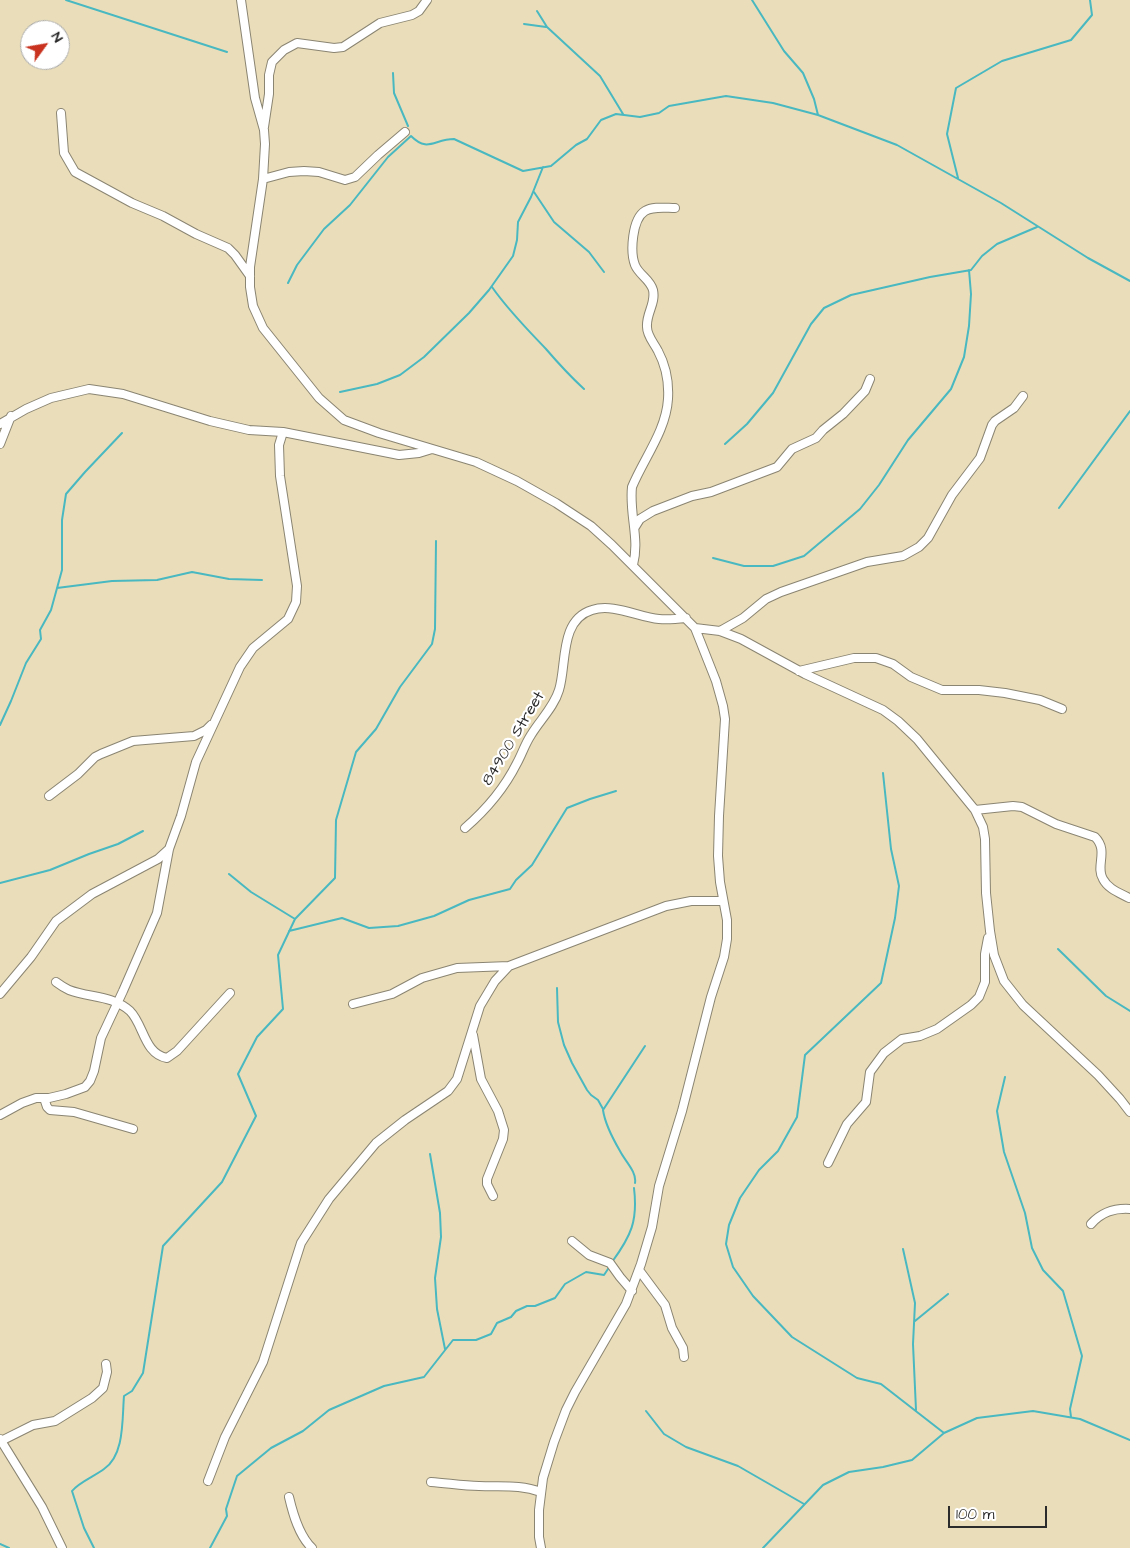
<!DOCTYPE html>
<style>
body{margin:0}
#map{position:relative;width:1130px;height:1548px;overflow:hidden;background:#eadeba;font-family:"Architects Daughter",sans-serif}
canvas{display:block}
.north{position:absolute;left:20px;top:20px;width:50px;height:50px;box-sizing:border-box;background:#fff;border:1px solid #aaa;border-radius:50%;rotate:58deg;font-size:14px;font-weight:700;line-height:20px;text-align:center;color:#2b2b2b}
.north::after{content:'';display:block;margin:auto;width:18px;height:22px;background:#c8321e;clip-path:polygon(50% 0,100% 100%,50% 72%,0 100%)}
.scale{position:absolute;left:948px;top:1506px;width:99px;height:22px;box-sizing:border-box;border:2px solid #2b2b2b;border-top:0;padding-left:6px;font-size:15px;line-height:18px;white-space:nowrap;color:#2b2b2b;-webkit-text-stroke:4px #fff;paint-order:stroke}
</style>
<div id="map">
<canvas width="1130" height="1548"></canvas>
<div class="north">N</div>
<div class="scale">100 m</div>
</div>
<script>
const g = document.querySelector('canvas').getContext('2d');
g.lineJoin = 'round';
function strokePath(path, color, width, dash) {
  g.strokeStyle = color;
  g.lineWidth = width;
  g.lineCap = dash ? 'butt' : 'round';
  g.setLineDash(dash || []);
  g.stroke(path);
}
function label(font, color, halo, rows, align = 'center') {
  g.font = font + ' "Architects Daughter",sans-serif';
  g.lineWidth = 4.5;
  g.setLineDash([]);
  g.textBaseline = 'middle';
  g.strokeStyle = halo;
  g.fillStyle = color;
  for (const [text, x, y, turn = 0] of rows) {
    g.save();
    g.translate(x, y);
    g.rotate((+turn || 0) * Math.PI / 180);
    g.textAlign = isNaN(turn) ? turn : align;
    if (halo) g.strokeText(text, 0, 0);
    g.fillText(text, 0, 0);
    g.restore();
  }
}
const stream = new Path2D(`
 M 66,0 L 227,52
 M 752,0 L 784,51 L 803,73 L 814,99 L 818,115
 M 537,11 L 547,27 L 600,76 L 623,114
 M 524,24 L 546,27
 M 393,73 L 394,93 L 408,126
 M 958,178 L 947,134 L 956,88 L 1002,61 L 1071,40 L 1092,15 L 1090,0
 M 534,192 L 554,222 L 589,252 L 604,272
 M 288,283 L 297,265 L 324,229 L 350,205 L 388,157 L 411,136 C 428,153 434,139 454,139 L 523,171 L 551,166 L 576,145 L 587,139 L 601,120 L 616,114 L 640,117 L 659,113 L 669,106 L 726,96 L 773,103 L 818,115 L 897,145 L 1001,203 L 1088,258 L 1130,281
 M 492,287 C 508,310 527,329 546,349 C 558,363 570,376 584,389
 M 340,392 L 377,384 L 400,375 L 424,357 L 469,313 L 489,290 L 513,256 L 517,240 L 518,222 L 531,197 L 543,167
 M 725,444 L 747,424 L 773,393 L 811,324 L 824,308 L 851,295 L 930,277 L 971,270 L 982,256 L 997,244 L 1037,227
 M 1059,508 L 1130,411
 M 713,558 L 744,566 L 773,566 L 804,556 L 860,509 L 879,485 L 908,440 L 951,389 L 964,357 L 969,326 L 971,294 L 969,270
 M 57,588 L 112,581 L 157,580 L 192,572 L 229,579 L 262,580
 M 0,725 L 11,701 L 26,663 L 41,639 L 40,630 L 51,610 L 62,570 L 62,520 L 66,494 L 85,472 L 122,433
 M 883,773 L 891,849 L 899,886 L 895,918 L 881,983 L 805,1055 L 797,1117 L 778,1151 L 759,1170 L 740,1198 L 729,1225 L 726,1244 L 733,1267 L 753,1296 L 792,1337 L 857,1378 L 881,1384 L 944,1433
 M 229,874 L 251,892 L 295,919
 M 0,883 L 50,870 L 89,854 L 118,844 L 143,831
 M 289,931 L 342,918 L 369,928 L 398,926 L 434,916 L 469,900 L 510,889 L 516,880 L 532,865 L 567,808 L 590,799 L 616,791
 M 1058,949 L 1106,996 L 1130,1011
 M 557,988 L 558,1022 L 564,1045 L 572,1063 L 587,1090 L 591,1095 L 598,1100 L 603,1109
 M 1005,1077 L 997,1111 L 1004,1152 L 1025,1213 L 1032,1248 L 1043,1270 L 1063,1291 L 1082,1356 L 1070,1409 L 1071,1417
 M 430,1154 L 440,1213 L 441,1237 L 435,1278 L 437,1309 L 445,1349
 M 635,1183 C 637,1172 625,1161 620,1151 C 613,1139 605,1124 603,1110 L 645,1046
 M 903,1249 L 915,1303 L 913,1344 L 916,1410
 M 612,1262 C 631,1236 638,1221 634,1188
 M 915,1321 L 948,1294
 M 646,1411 L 664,1434 L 686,1447 L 738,1466 L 804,1504
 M 0,1544 L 9,1548
 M 94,1548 L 84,1528 L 72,1491 C 79,1482 95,1476 104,1469 C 125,1455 122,1418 124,1396 L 132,1391 L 143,1373 L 163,1246 L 222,1182 L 256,1116 L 238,1074 L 257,1037 L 283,1009 L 278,955 L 295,919 L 335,878 L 336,820 L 356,752 L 376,729 L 400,687 L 432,644 L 435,629 L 436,541
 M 210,1548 L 227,1516 L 226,1509 L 237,1476 L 271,1448 L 303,1431 L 329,1410 L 384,1386 L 424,1377 L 453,1340 L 476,1340 L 491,1334 L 497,1323 L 511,1317 L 516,1311 L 527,1306 L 535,1306 L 555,1298 L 565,1284 L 586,1272 L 604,1275 L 610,1266
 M 763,1548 L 823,1485 L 849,1472 L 883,1467 L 912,1460 L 944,1433 L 977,1418 L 1033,1411 L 1080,1419 L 1130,1440`);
const minor = new Path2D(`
 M 241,0 L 255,98 L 264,130 L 265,144 L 263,179 L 250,267 L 250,287 L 253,306 L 263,328 L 319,398 L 344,420 L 379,433 L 476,462 L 517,481 L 556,503 L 591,526 L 612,545 L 695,628 L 716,681 L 723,706 L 725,719 L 719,816 L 718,856 L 720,882 L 727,920 L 727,939 L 724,957 L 711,997 L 682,1111 L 659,1186 L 652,1227 L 641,1264 L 626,1304 L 575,1392 L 566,1410 L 554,1442 L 543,1478 L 539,1510 L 539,1537 L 541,1548
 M 61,113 L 64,153 L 75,172 L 132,203 L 163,216 L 196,234 L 228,248 L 235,255 L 250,276
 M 264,127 L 269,94 L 269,75 L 272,62 L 284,50 L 297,43 L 334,48 L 343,47 L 380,23 L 412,15 L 419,11 L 427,0
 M 263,179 L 289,172 L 304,171 L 319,172 L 345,180 L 355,177 L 378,155 L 405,132
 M 0,424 L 26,409 L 51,398 L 89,389 L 123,394 L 210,421 L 249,430 L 283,432 L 399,455 L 419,453 L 432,449
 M 0,444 L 11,416
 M 635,527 L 640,519 L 653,511 L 692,496 L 711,492 L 777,467 L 792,449 L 816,438 L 823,430 L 843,414 L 865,391 L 870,379
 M 633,565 C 640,539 629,514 632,487 C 644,458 666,431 668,399 C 669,383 666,366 658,351 C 654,343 647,336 647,327 C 646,313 656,304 653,290 C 650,279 639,275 635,265 C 630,252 632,219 645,211 C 653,206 666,208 675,208
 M 695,628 L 720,631 L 741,639 L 805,674 L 883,710 L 898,721 L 917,739 L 975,810 L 983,827 L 985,839 L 986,893 L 990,931 L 994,955 L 1004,981 L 1023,1005 L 1098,1075 L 1120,1099 L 1130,1112
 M 720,631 L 743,618 L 766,599 L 781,592 L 867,562 L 903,556 L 919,547 L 928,538 L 952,495 L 980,458 L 992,425 L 995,421 L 1014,408 L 1023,396
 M 799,671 L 854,658 L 876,658 L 893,664 L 911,677 L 942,690 L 979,690 L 1005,693 L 1040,700 L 1062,709
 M 49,796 L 78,774 L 95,757 L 101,754 L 133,741 L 194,736 L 206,730 L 211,725
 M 975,810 L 1013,806 L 1022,807 L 1056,824 L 1095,837 C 1109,851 1095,866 1103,879 C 1108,889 1120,893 1129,898
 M 465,828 C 487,809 504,789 517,763 C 522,754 525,744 531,735 C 540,720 554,707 559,690 C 567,665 559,620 592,610 C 613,603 638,617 659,619 C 668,620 677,619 686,618
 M 56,982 C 60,985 65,988 69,990 C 90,998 112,995 130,1011 C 144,1025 144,1054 167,1058 L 177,1051 L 230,993
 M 0,994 L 31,957 L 56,921 L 92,894 L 158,859 L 169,849
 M 353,1004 L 392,994 L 422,978 L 457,968 L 509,966
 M 473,1035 L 481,1079 L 498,1111 L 504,1130 L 503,1139 L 487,1179 L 487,1184 L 493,1196
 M 44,1098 L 47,1107 L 50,1110 L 74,1112 L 133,1129
 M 0,1115 L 22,1103 L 36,1098 L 49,1098 L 66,1094 L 85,1087 L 90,1081 L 94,1071 L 101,1038 L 123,991 L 157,913 L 169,849 L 181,816 L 196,762 L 240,667 L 253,648 L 288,619 L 296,602 L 297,586 L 280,476 L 279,445 L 283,432
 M 828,1163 L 847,1124 L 866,1102 L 870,1072 L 884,1053 L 902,1039 L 920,1036 L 937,1029 L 971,1005 L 979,997 L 985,982 L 985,954 L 988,938
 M 1091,1224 C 1102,1212 1114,1208 1130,1209
 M 572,1241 L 589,1255 L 610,1263 L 620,1277 L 632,1291
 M 639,1270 L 665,1305 L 672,1328 L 683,1348 L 684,1357
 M 0,1439 L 42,1507 L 62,1548
 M 1,1441 L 33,1425 L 55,1421 L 92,1398 L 103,1388 L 107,1372 L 106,1364
 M 208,1481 L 225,1437 L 263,1362 L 301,1243 L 329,1199 L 376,1143 L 405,1120 L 448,1091 L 457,1079 L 480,1006 L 495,981 L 509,966 L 666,906 L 691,901 L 723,901
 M 431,1482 C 447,1483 463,1486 479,1486 C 501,1487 520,1484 541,1492
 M 289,1497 C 293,1514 299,1536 312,1548`);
const streetNames = [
 ["84900 Street",514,739,-59]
];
strokePath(stream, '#49b8c0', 2);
strokePath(minor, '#8a8472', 10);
strokePath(minor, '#fff', 8);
label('16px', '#2b2b2b', '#fff', streetNames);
</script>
